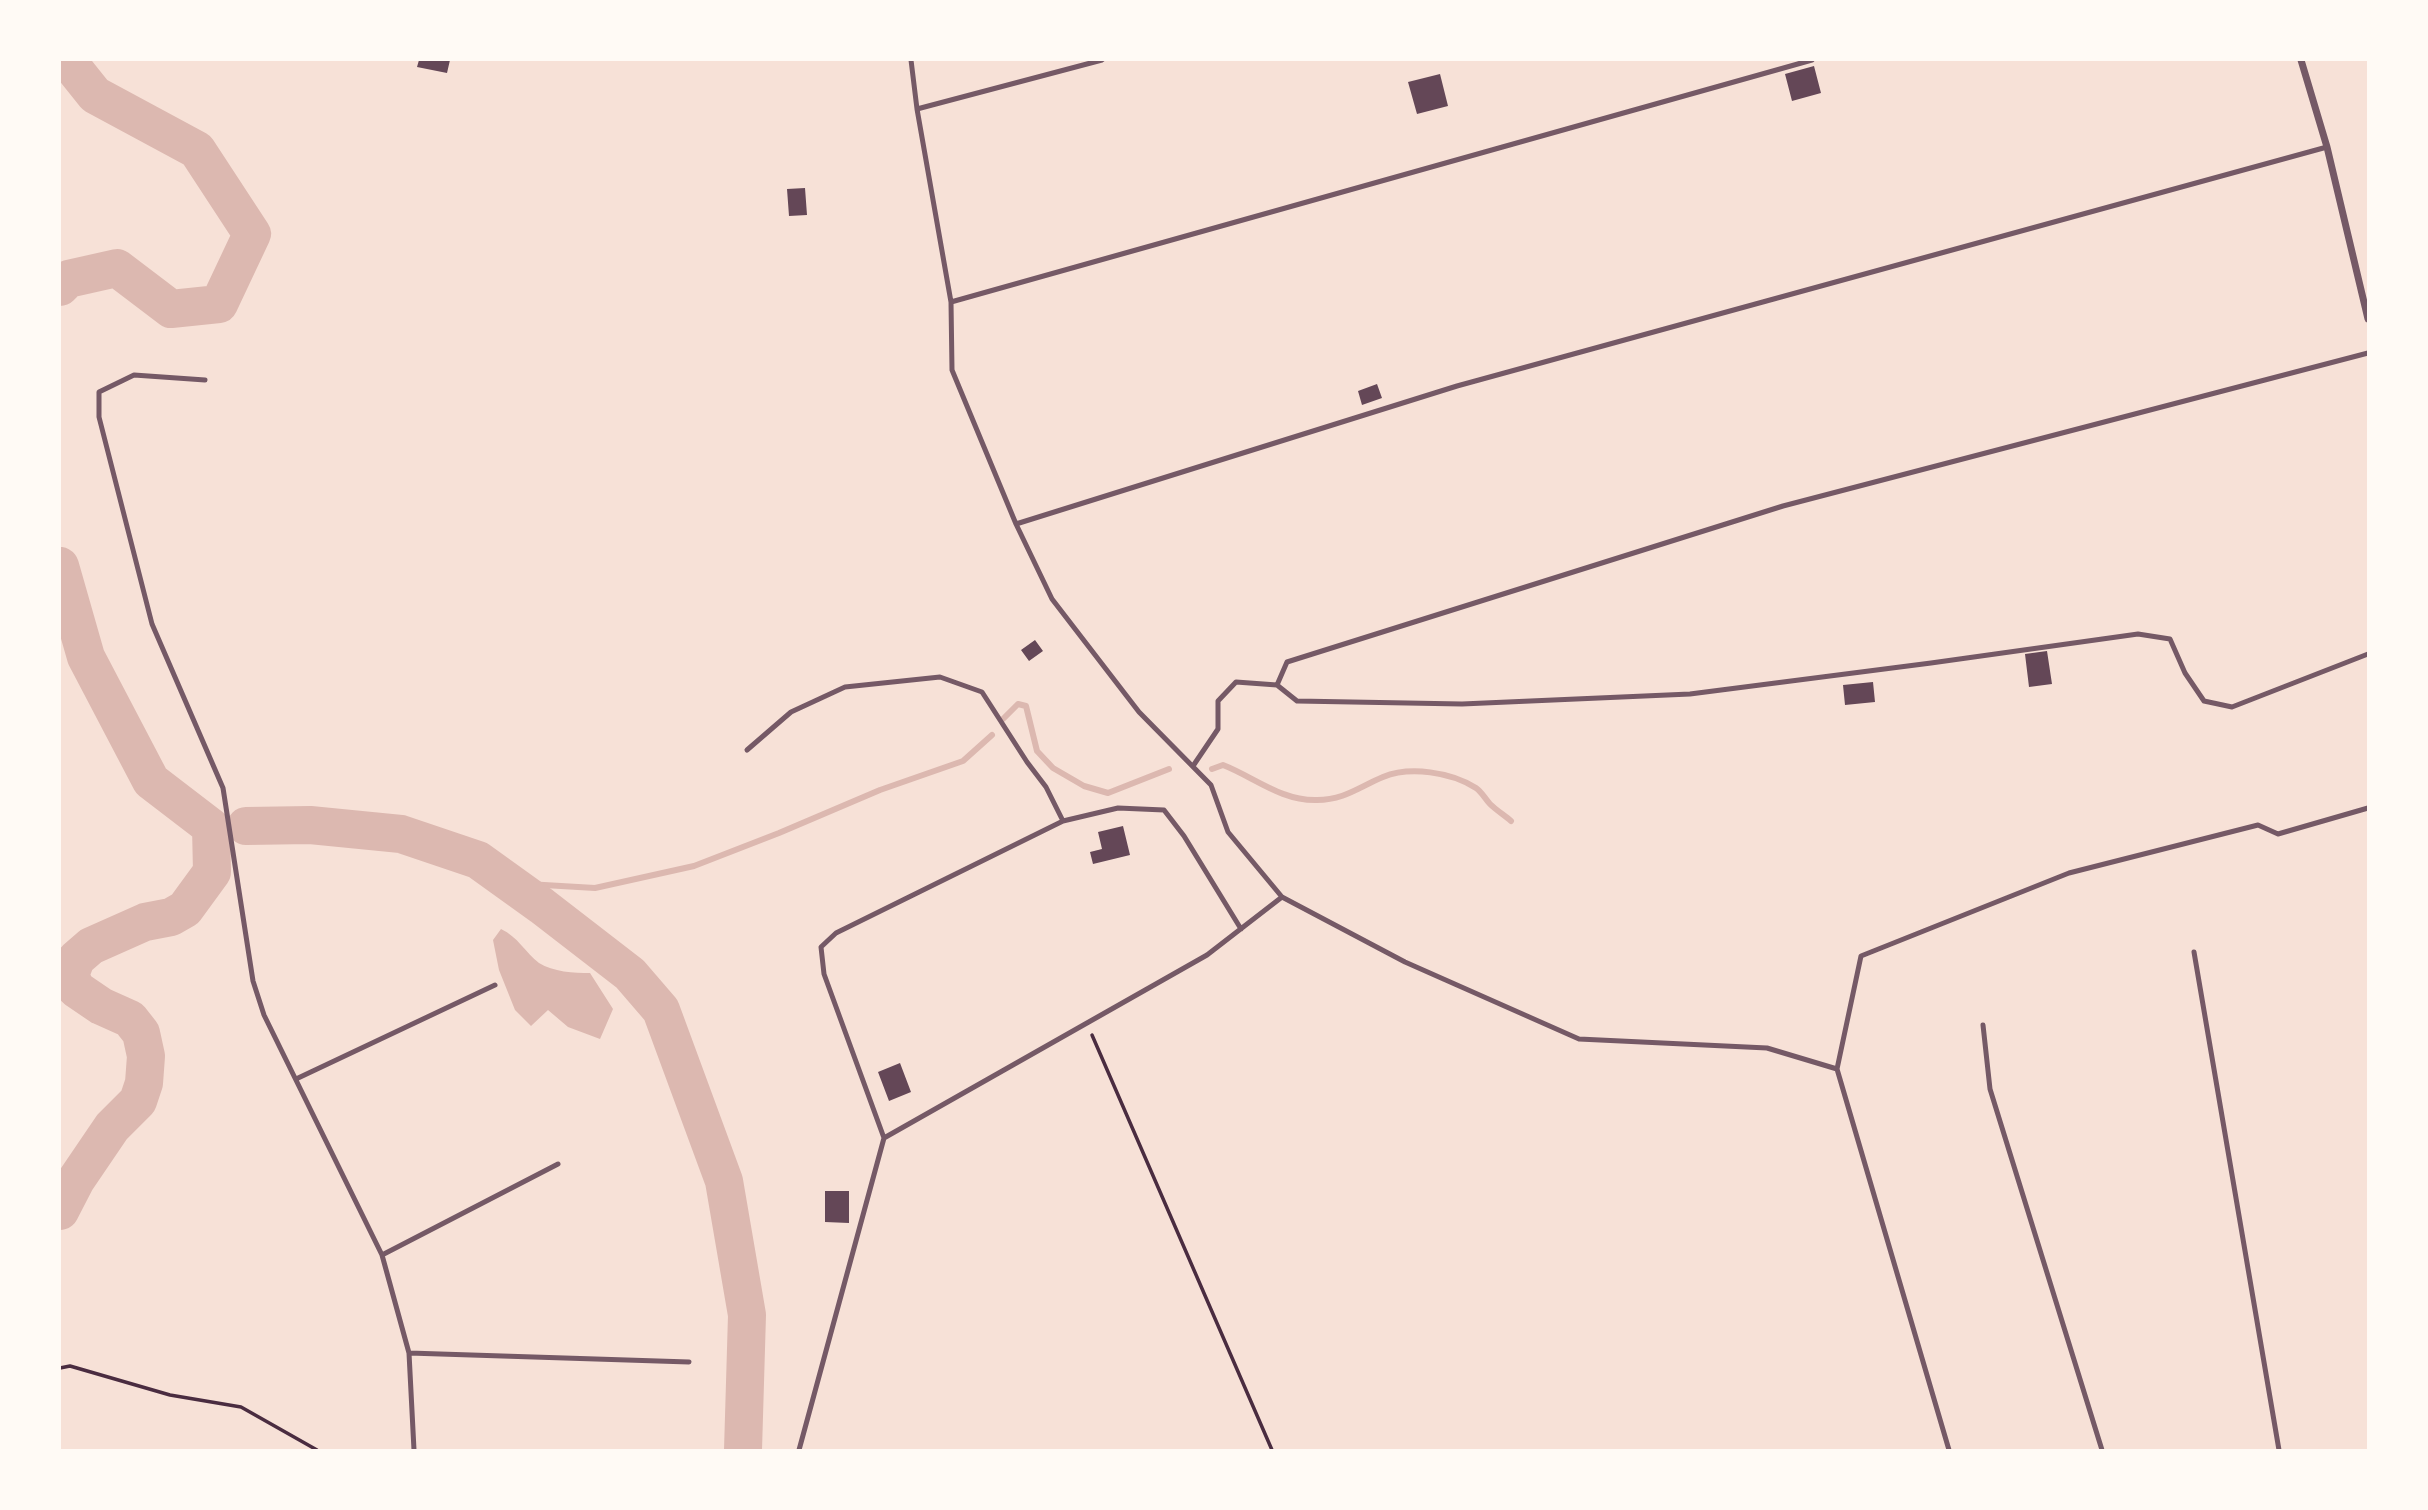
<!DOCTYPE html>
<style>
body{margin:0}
#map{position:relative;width:2428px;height:1510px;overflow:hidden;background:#f7e1d7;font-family:"DejaVu Sans",sans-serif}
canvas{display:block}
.frame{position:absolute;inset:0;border:61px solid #fffaf5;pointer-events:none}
</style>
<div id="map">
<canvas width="2428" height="1510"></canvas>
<div class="frame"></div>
</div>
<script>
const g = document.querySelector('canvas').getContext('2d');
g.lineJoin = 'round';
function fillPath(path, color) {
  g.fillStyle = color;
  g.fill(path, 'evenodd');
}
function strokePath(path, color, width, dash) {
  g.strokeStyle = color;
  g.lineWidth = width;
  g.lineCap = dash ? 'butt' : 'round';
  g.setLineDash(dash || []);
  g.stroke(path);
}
const water = new Path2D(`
 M 501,929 C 518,937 525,952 539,963 C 553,972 574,973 590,973 L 613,1009 L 600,1039 L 568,1027 L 548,1010 L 531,1026 L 515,1010 L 499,970 L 493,940 Z`);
const stream = new Path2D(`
 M 1003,719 L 1018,704 L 1026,706 L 1037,751 L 1053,768 L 1084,786 L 1108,793 L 1169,769
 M 1212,769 L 1223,765 C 1254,777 1281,801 1317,800 C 1344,800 1359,787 1383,777 C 1410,766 1451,772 1476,788 C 1482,792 1485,799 1490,804 C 1496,810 1504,815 1511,821
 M 510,883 L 595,888 L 694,866 L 779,833 L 880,790 L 963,761 L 992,735`);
const river = new Path2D(`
 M 60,287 L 68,279 L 117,268 L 171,309 L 219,304 L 252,234 L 197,150 L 95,95 L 67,60
 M 60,566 L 86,657 L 151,781 L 211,827 L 212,872 L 185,909 L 171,917 L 145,922 L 91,946 L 76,959 L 70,975 L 76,989 L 101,1006 L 130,1019 L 141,1033 L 146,1056 L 144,1083 L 138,1101 L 112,1127 L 76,1180 L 60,1211
 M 246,826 L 310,825 L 401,834 L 478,860 L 542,906 L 630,974 L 661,1010 L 724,1181 L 747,1315 L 743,1450`);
const building = new Path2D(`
 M 419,60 L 450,60 L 447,73 L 417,67 Z
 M 1814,66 L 1821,93 L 1792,101 L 1785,74 Z
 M 1440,74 L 1448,106 L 1417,114 L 1408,82 Z
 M 805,188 L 807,215 L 789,216 L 787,189 Z
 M 1377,384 L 1382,398 L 1362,405 L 1358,391 Z
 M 1035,640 L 1043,651 L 1029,661 L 1021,650 Z
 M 2047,651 L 2052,684 L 2029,687 L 2025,654 Z
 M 1873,682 L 1875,702 L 1845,705 L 1843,685 Z
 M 1123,826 L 1130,855 L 1093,864 L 1090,852 L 1102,849 L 1098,832 Z
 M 900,1063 L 911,1092 L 889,1101 L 878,1072 Z
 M 825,1191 L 849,1191 L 849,1223 L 825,1222 Z`);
const path = new Path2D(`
 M 1092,1035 L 1272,1450
 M 60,1368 L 70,1366 L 170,1395 L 241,1407 L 317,1450`);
const service = new Path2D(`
 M 911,60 L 917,109 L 951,302 L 952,370 L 1016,524 L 1052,599 L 1139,712 L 1211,785 L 1228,832 L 1282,897 L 1405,962 L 1579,1039 L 1767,1048 L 1837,1069
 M 917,109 L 1102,60
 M 951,302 L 1812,60
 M 2368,353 L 1783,506 L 1287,662 L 1277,685 L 1297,701 L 1462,704 L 1690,694 L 1931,663 L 2138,634 L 2170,639 L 2185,673 L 2204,701 L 2232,707 L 2368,654
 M 205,380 L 134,375 L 99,392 L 99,417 L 152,624 L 223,788 L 253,981 L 264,1015 L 382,1255 L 409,1353 L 414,1450
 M 1016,524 L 1457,386 L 2327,147
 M 747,750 L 791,712 L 845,687 L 940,677 L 982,692 L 1027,762 L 1046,787 L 1063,821
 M 1193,766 L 1218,729 L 1218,701 L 1236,682 L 1277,685
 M 2194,952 L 2279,1450
 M 1983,1025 L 1990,1089 L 2102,1450
 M 296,1079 L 495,985
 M 884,1138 L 824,974 L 821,947 L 836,933 L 1063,821 L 1118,808 L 1164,810 L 1184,836 L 1241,929
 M 382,1255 L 558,1164
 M 409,1353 L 689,1362
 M 799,1450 L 884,1138 L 1207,955 L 1282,897
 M 1949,1450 L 1837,1069 L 1861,956 L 2069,873 L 2258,825 L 2278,834 L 2368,808`);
const minor = new Path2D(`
 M 2301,60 L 2327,147 L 2368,319`);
fillPath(water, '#dcb8b0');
strokePath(stream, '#dcb8b0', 6);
strokePath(river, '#dcb8b0', 38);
fillPath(building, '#644757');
strokePath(path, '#4a2c40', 3.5);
strokePath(service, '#755966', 5);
strokePath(minor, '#755966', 7);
</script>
